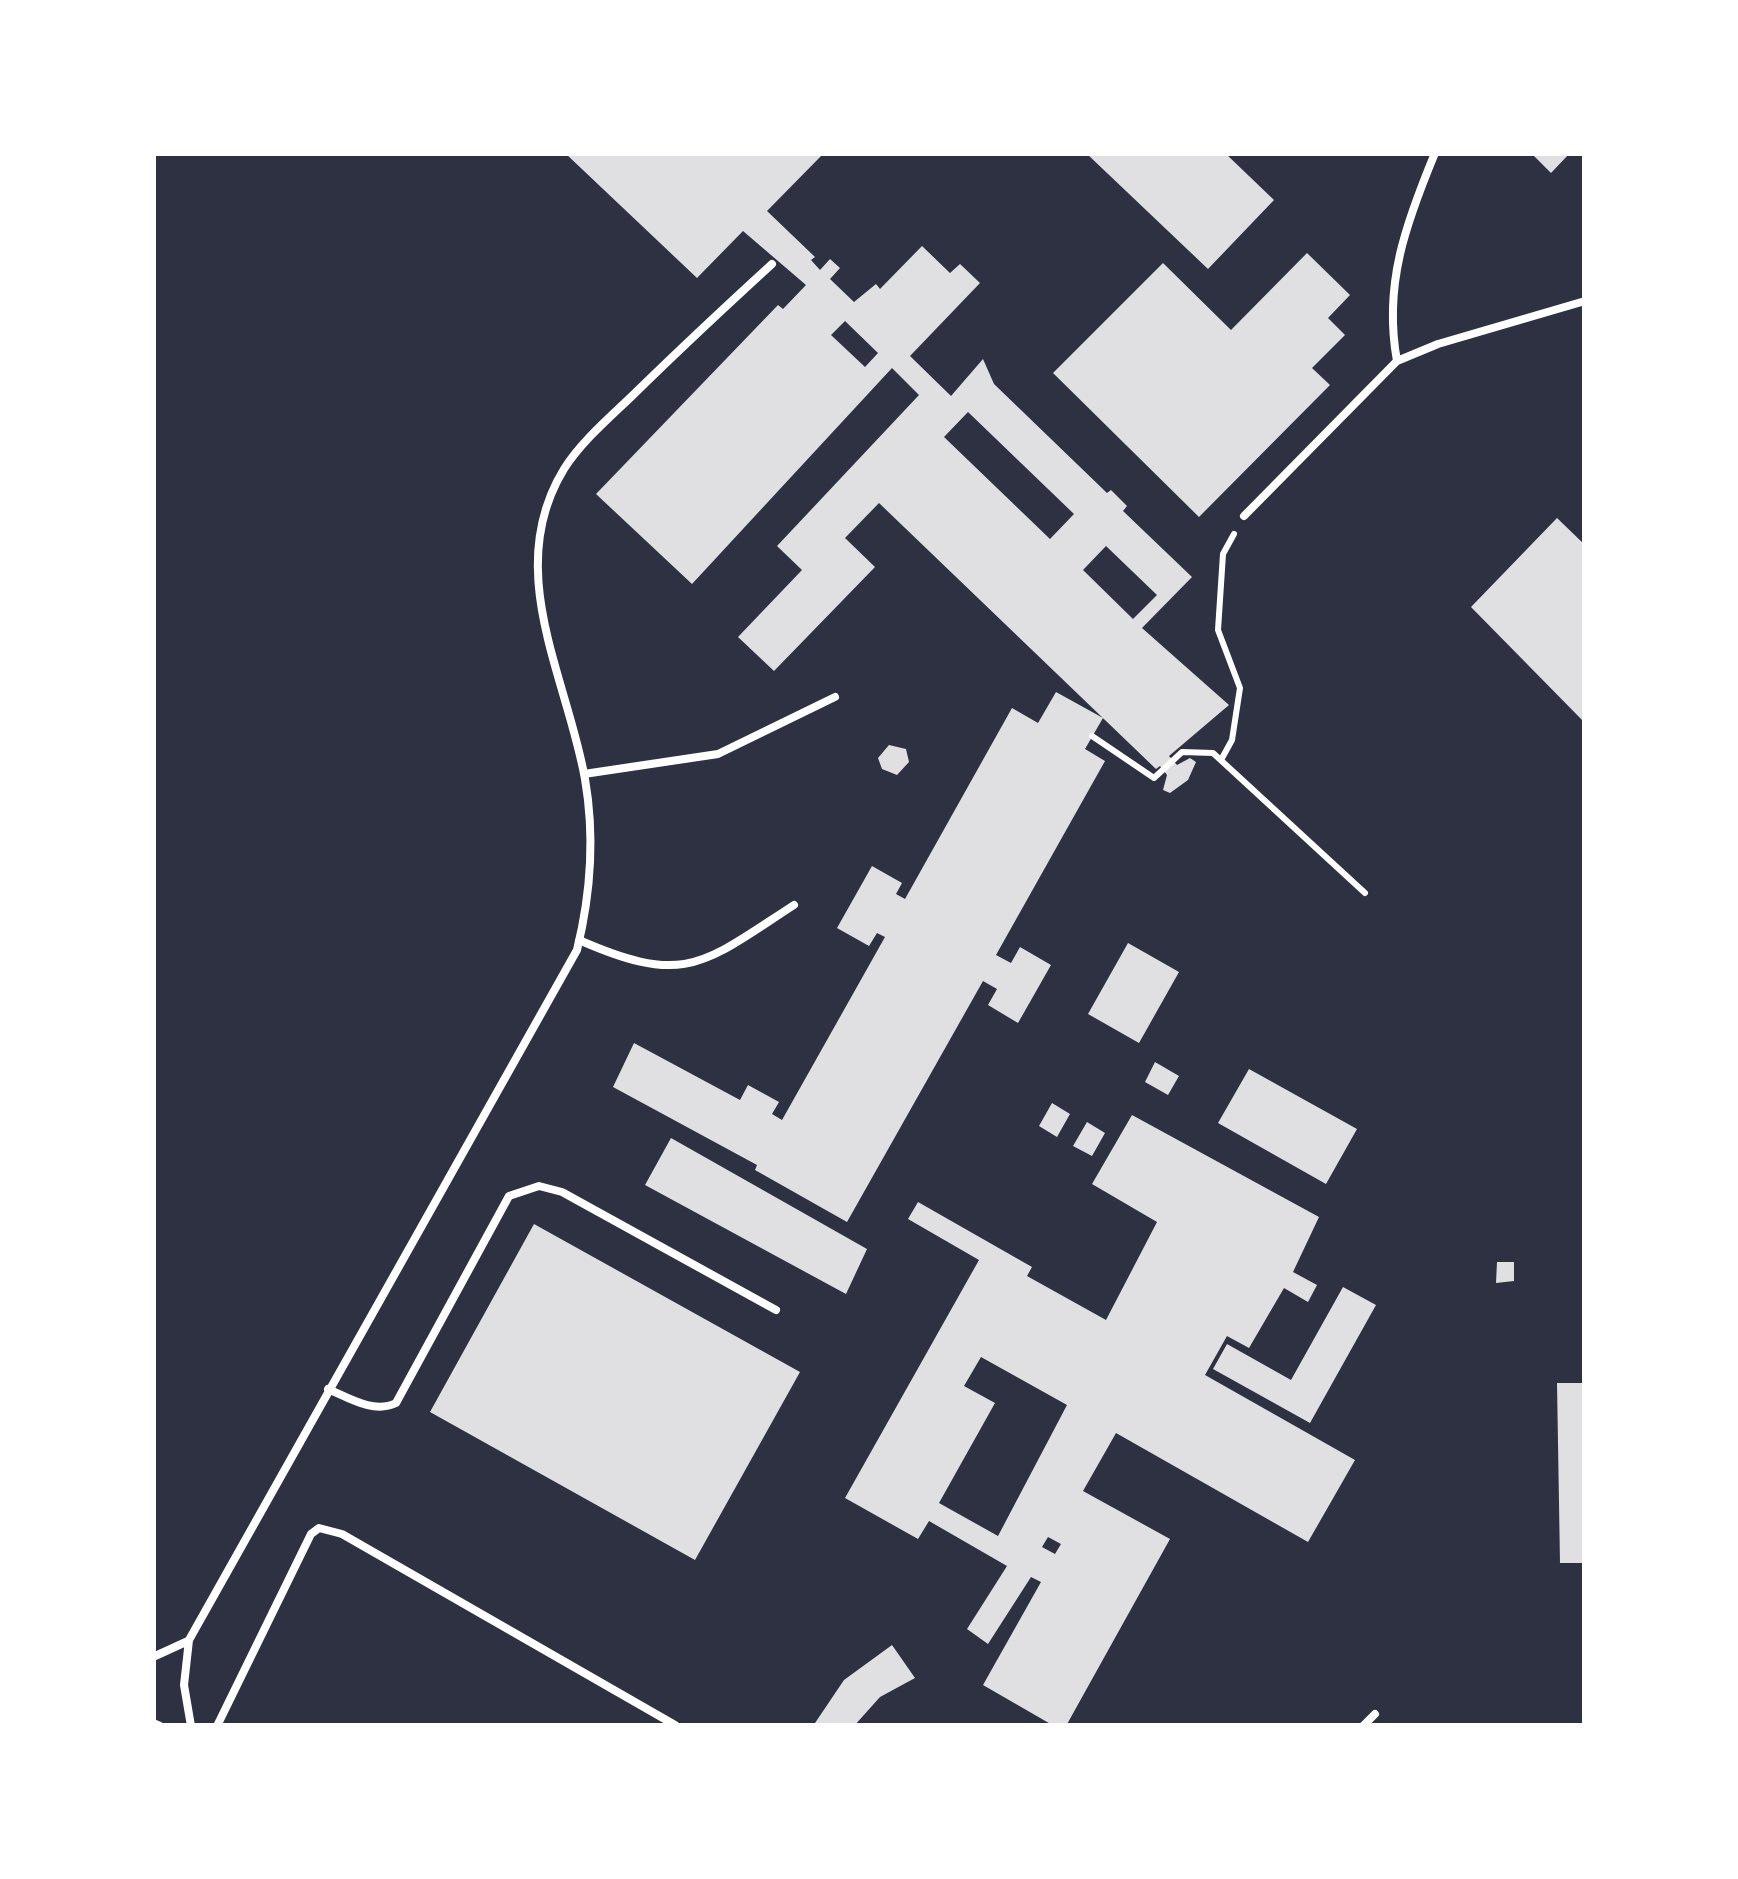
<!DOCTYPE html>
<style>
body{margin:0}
#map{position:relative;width:1738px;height:1879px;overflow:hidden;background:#2d3142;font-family:Arial,sans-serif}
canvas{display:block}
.frame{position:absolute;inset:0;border:156px solid #fff;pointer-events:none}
</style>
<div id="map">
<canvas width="1738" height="1879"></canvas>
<div class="frame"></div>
</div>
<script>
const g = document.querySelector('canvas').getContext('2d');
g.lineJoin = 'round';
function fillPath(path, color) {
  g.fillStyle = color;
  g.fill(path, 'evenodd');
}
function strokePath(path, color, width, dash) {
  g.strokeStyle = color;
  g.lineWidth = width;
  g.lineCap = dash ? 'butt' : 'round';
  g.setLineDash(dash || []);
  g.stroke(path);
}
const building = new Path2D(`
 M 565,153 L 824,153 L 767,211 L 815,257 L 811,260 L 820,270 L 830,259 L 840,268 L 830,279 L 854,302 L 876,284 L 880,289 L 922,246 L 950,273 L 960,264 L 980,283 L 910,356 L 951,396 L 983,359 L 994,384 L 1107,493 L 1111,490 L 1127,506 L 1123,511 L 1192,577 L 1142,628 L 1229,705 L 1169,756 L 1177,765 L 1190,758 L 1196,762 L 1188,780 L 1170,793 L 1163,790 L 1167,775 L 1160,766 L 1156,769 L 879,503 L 845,538 L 875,567 L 774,671 L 738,637 L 802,570 L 777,546 L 919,395 L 892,368 L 692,584 L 596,494 L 778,305 L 783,309 L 806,285 L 743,231 L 697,278 ZM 845,321 L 878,353 L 865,367 L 831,335 ZM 968,412 L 1074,514 L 1050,539 L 944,437 ZM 1106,546 L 1157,595 L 1133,619 L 1083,570 Z
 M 1086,153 L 1225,153 L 1274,200 L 1208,269 Z
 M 1531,153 L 1570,153 L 1551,173 Z
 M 1307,253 L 1350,295 L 1328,318 L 1345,335 L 1312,368 L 1330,385 L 1199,517 L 1053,373 L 1163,263 L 1231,330 Z
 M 1557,518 L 1585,545 L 1585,723 L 1471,607 Z
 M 1056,692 L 1103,718 L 1085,749 L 1105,761 L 996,955 L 1011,963 L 1020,947 L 1051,965 L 1018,1023 L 988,1005 L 997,989 L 983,981 L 847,1222 L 755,1170 L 757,1165 L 613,1087 L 634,1043 L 740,1100 L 748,1085 L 779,1102 L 772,1114 L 782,1120 L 885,937 L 877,933 L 869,946 L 837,928 L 872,866 L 902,883 L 896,894 L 905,899 L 1012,708 L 1038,723 Z
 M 889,745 L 906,749 L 909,762 L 897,775 L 882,769 L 878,758 Z
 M 1128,943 L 1179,972 L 1139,1043 L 1088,1014 Z
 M 1155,1062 L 1179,1076 L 1168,1095 L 1145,1082 Z
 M 1249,1069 L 1357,1129 L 1326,1184 L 1218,1123 Z
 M 1052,1103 L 1070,1114 L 1057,1137 L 1039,1126 Z
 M 1132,1115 L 1319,1217 L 1293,1272 L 1317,1285 L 1308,1302 L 1284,1288 L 1249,1348 L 1227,1336 L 1205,1375 L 1355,1460 L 1308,1542 L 1116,1433 L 1083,1491 L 1170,1539 L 1066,1726 L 1054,1726 L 983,1685 L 1041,1582 L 1031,1577 L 988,1644 L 967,1629 L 1007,1566 L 929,1521 L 918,1539 L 845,1498 L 979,1260 L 908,1219 L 918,1202 L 1032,1267 L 1027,1276 L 1106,1320 L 1157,1222 L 1092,1184 ZM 981,1357 L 1067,1405 L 998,1536 L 939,1503 L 995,1403 L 964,1386 ZM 1048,1537 L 1061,1544 L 1055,1554 L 1042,1547 Z
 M 1087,1122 L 1105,1133 L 1092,1156 L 1073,1146 Z
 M 671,1138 L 867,1249 L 846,1294 L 645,1185 Z
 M 534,1224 L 800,1372 L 695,1560 L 430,1412 Z
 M 1497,1262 L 1514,1262 L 1514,1281 L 1496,1283 Z
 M 1343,1287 L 1376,1305 L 1310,1423 L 1213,1369 L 1227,1344 L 1291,1380 Z
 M 1557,1383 L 1585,1383 L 1585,1563 L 1560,1563 Z
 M 892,1645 L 915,1678 L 880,1697 L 854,1726 L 813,1726 L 844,1680 Z`);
const path = new Path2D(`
 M 1092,736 L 1154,778 L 1182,752 L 1213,753 L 1365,893
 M 1221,760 L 1232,740 L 1240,688 L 1218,630 L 1223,554 L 1234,534`);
const service = new Path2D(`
 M 1397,361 C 1383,285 1406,223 1435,153
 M 1244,516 L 1397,361 L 1438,344 L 1585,301
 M 584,774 L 718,754 L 835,697
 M 579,940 C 686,987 703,964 794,905
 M 328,1389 C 349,1398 374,1414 396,1403 L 509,1196 L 539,1186 L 562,1192 L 776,1310
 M 153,1657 L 188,1641
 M 153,1723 L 160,1726
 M 191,1726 L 184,1685 L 189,1640 L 577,950 C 591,893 595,837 585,779 C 567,677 502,570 564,469 C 581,442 609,418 632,396 C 678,351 725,307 772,264
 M 217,1726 L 311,1534 L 319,1528 L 342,1534 L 675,1725
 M 1363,1726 L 1375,1714`);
fillPath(building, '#e0e0e3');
strokePath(path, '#fff', 6);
strokePath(service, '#fff', 8);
</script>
